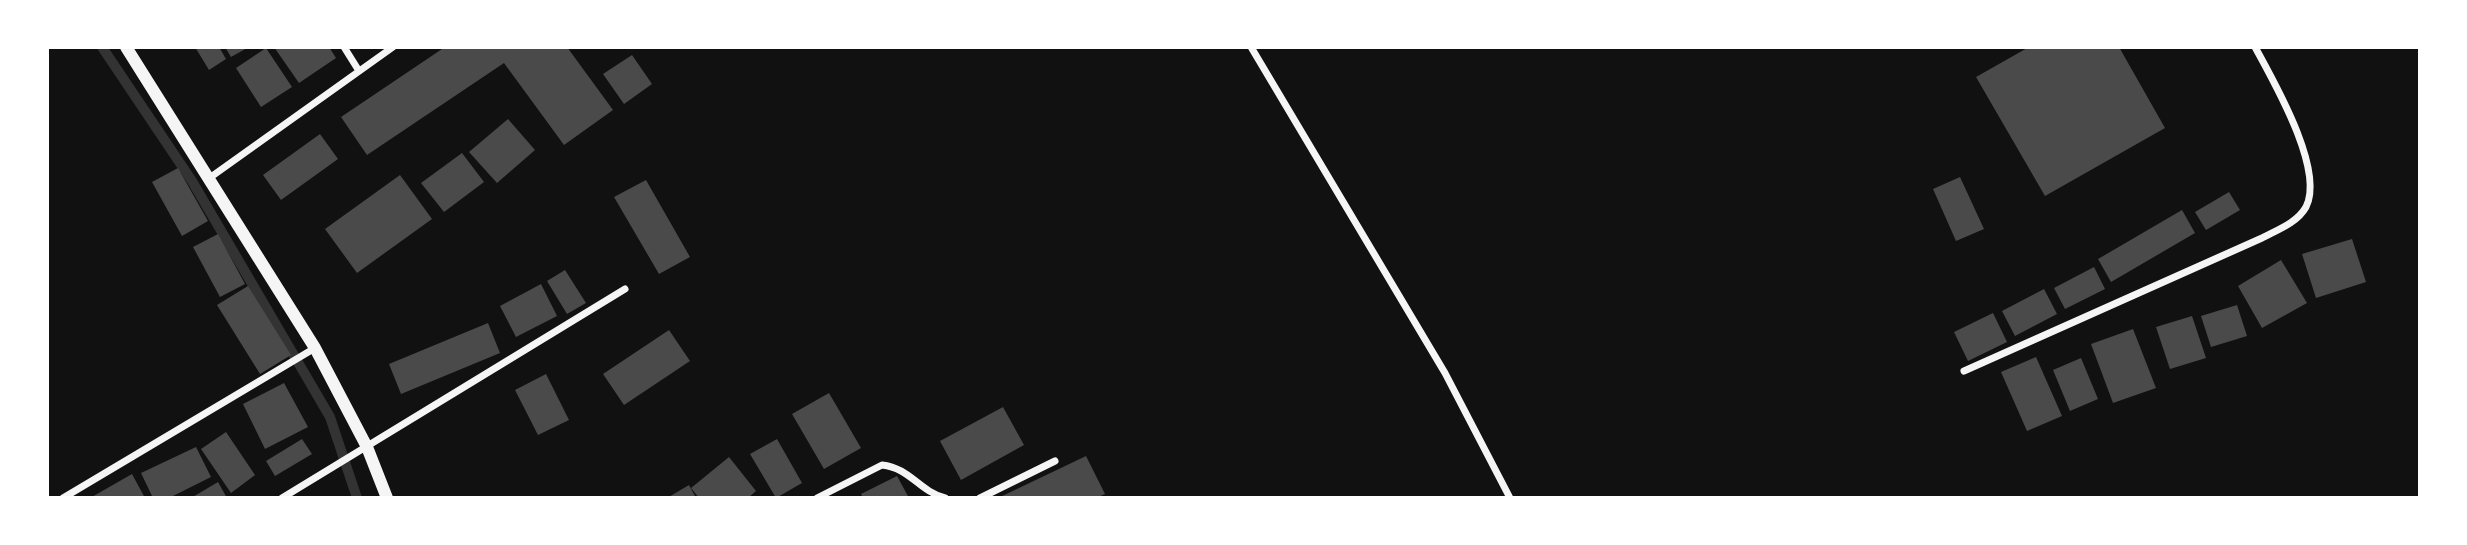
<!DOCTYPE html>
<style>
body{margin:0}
#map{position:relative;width:2467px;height:545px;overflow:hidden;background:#111;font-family:Montserrat,sans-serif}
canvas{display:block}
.frame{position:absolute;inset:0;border:49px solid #fff;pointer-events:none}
</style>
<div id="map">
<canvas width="2467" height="545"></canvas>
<div class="frame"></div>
</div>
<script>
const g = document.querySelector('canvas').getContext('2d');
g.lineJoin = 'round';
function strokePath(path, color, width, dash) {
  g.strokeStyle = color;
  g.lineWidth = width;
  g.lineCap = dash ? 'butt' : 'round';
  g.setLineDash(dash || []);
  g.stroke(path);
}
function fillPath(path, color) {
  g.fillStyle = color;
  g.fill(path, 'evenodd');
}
const stream = new Path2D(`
 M 102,47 L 192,181 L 330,417 L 357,498`);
const building = new Path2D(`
 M 195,47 L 219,47 L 226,59 L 209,70 Z
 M 225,47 L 249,47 L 231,57 Z
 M 274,47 L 329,47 L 336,58 L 299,83 Z
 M 445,47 L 567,47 L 613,110 L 564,145 L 504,63 L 367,155 L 341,117 Z
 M 2029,47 L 2119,47 L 2165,128 L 2045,196 L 1976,77 Z
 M 266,48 L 292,87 L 261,107 L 236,68 Z
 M 632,55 L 652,84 L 624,104 L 603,74 Z
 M 508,119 L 535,150 L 497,183 L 469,152 Z
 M 320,134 L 338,159 L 281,200 L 263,175 Z
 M 462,153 L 484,182 L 444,212 L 421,183 Z
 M 178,168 L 208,221 L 182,236 L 152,182 Z
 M 400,175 L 432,219 L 357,273 L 325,229 Z
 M 1960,177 L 1984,229 L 1956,241 L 1933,189 Z
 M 646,180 L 690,257 L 659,274 L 614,197 Z
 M 2229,192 L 2240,210 L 2206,230 L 2195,212 Z
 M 2182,210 L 2195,233 L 2111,282 L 2098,259 Z
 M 218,234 L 245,284 L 220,297 L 193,247 Z
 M 2352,239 L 2366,282 L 2316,298 L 2302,254 Z
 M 2281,260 L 2307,303 L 2262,328 L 2238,286 Z
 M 2094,267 L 2105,289 L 2065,309 L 2054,288 Z
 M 565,270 L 586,303 L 567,314 L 547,281 Z
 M 541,284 L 557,316 L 516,337 L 500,306 Z
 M 248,286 L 291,355 L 260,374 L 217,305 Z
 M 2044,289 L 2057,314 L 2015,336 L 2002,311 Z
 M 2237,305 L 2247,336 L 2211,347 L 2201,316 Z
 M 1993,313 L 2007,342 L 1968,361 L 1954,332 Z
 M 2192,316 L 2206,358 L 2170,369 L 2156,327 Z
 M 488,323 L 500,353 L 401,394 L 389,364 Z
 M 2133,329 L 2156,388 L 2113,403 L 2091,344 Z
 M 669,330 L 690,361 L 624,405 L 603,374 Z
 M 2036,357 L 2062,416 L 2027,431 L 2001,372 Z
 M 2081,358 L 2098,399 L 2070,411 L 2053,370 Z
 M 546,374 L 569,420 L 538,435 L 515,390 Z
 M 284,383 L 308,427 L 265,449 L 243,404 Z
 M 829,393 L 861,448 L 824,469 L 792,414 Z
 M 1003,407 L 1024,445 L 961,480 L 940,441 Z
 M 226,432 L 255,475 L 231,493 L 201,449 Z
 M 302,439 L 312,454 L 275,476 L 266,461 Z
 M 777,439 L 802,483 L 776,498 L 750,454 Z
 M 196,447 L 211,477 L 169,498 L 153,498 L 141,473 Z
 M 1086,456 L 1105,494 L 1096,498 L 998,498 Z
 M 729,457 L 756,491 L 748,498 L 699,498 L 691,488 Z
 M 132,474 L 145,498 L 90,498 Z
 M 897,476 L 909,498 L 863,498 L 861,494 Z
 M 218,482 L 227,498 L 191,498 Z
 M 689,485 L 696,498 L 667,498 Z`);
const minor = new Path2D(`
 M 344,47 L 359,71
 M 1251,47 L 1445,373 L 1510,498
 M 208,179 L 393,47
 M 1964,371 L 2262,238 C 2277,230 2297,223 2306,207 C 2325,170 2274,82 2255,47
 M 63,498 L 315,348
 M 282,498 L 625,289
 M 817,498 L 882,465 C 910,468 919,491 945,498
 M 980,498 L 1055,461`);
const tertiary = new Path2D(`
 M 126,47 L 315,348 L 367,447 L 387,498`);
strokePath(stream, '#333', 10);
fillPath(building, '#4a4a4a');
strokePath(minor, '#f5f5f5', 7);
strokePath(tertiary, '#f5f5f5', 12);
</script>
